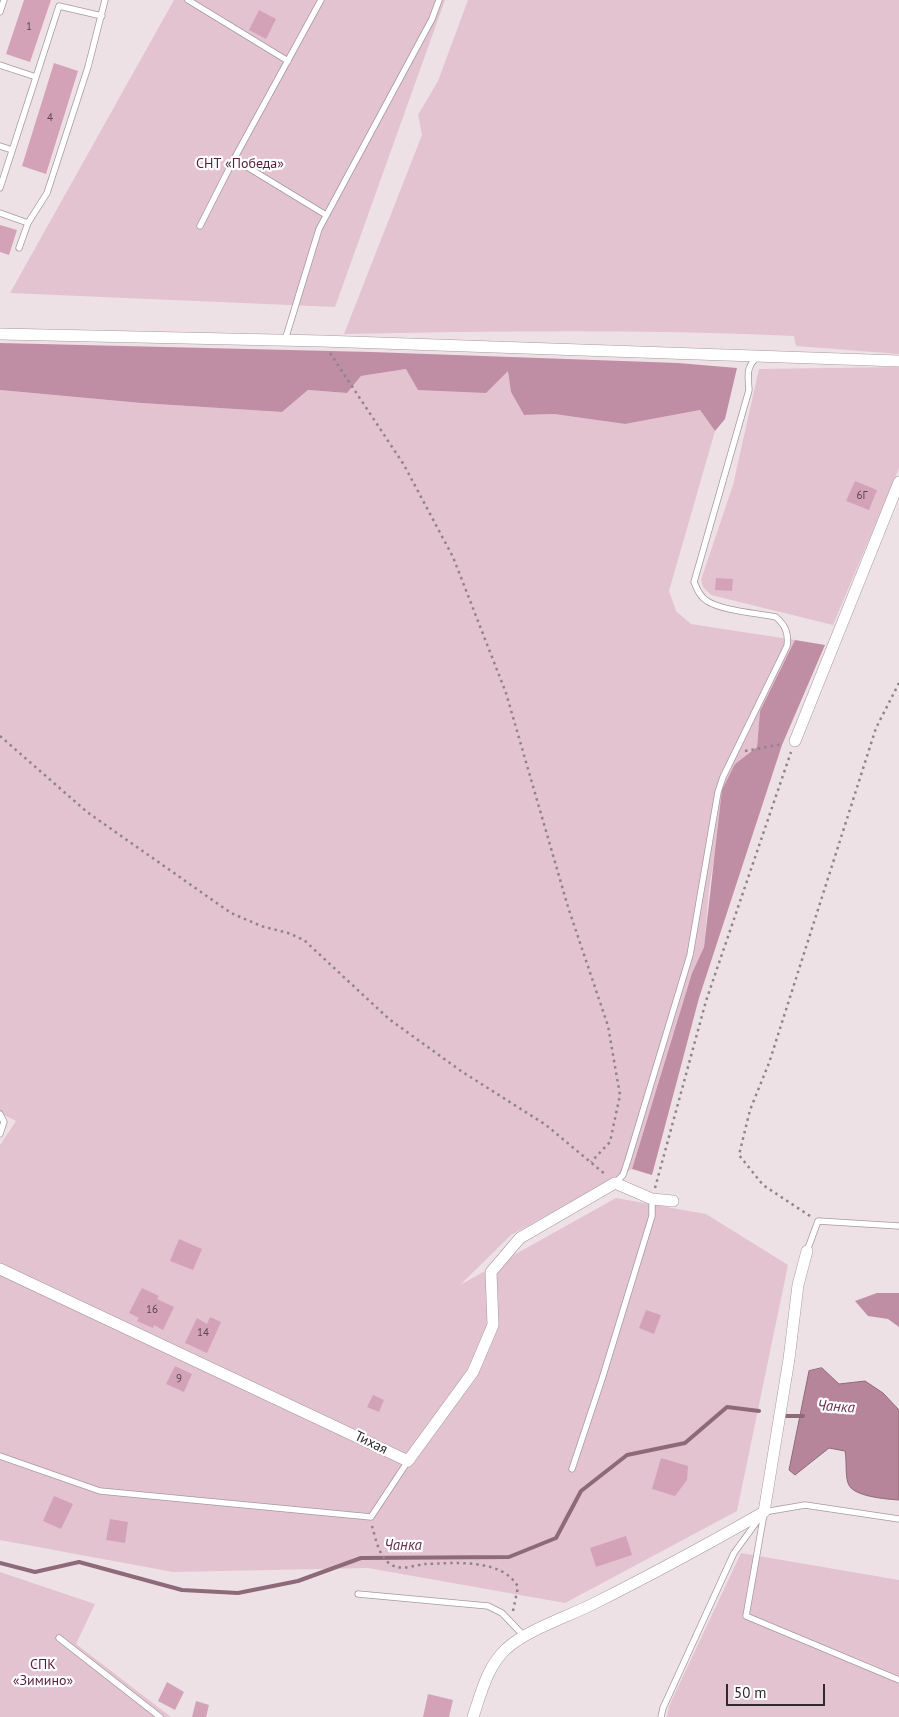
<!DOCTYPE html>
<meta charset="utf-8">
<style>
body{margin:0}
#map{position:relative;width:899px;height:1717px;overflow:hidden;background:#eee1e6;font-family:"PT Sans",sans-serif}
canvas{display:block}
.scale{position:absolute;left:726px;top:1684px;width:99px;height:22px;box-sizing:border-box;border:2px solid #2f2a2c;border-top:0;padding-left:6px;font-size:15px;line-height:18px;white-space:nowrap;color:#2f2a2c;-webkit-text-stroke:4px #fff;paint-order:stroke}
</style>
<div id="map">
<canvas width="899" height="1717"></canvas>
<div class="scale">50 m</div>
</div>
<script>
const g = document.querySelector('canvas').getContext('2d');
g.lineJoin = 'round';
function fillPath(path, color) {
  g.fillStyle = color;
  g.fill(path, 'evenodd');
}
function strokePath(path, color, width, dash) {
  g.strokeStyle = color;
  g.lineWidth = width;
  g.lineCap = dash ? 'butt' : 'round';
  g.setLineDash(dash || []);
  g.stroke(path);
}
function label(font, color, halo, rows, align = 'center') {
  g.font = font + ' "PT Sans",sans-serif';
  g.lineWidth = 4.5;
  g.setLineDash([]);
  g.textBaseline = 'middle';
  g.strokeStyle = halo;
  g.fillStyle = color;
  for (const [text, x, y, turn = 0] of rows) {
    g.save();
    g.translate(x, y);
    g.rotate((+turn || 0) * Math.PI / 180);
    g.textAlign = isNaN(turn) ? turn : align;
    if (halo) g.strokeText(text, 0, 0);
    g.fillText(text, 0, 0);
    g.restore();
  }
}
const green = new Path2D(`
 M 174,0 L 445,0 L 335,307 L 10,293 Z
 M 468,0 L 899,0 L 899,354 L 796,346 L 794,336 C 644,329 494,331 344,334 L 422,135 L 418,115 L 438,81 Z
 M 899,367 L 899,468 L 833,625 L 711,595 L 703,587 L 701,580 L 733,485 L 759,369 Z
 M 406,369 L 509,370 L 511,392 L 524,415 L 554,414 L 625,424 L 700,410 L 715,431 L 669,591 L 676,611 L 691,624 L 795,640 L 760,711 L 757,747 L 735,764 L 718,835 L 709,889 L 704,947 L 692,973 L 632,1169 L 511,1235 L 460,1285 L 616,1198 L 706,1214 L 788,1265 L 737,1511 L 565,1603 L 368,1568 L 173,1572 L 0,1540 L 0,1145 L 16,1121 L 0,1113 L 0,390 L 141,403 L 282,412 L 308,390 L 347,393 L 361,376 Z
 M 741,1553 L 899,1580 L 899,1717 L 667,1717 L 669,1706 Z
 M 0,1572 L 95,1604 L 76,1644 L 171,1717 L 0,1717 Z`);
const forest = new Path2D(`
 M 0,343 L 372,352 L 678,363 L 737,368 L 725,419 L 715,431 L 700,410 L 625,424 L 554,414 L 524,415 L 511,392 L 508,371 L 486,393 L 418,390 L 406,369 L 361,376 L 347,393 L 308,390 L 282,412 L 141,403 L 0,390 Z
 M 795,640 L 825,645 L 782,745 L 699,998 L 652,1175 L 632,1169 L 692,973 L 704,947 L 722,790 L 735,764 L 757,747 L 760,711 Z
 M 877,1293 L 899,1293 L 899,1327 L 888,1319 L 868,1316 L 855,1301 Z`);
const water = new Path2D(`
 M 822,1368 L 839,1384 L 865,1381 L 883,1393 L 899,1410 L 899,1500 C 887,1499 852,1497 848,1483 C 845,1474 847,1461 845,1451 L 829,1448 L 795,1475 L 789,1470 L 809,1371 Z`);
const stream = new Path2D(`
 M 786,1416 L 803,1416
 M 0,1563 L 35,1572 L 79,1562 L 182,1590 L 238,1593 L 298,1581 L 361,1558 L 509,1557 L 556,1538 L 581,1491 L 627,1455 L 685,1443 L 727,1407 L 759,1411`);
const building = new Path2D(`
 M 24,0 L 51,0 L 30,62 L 6,54 Z
 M 259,10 L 276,19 L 266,39 L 249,30 Z
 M 54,63 L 78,71 L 46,174 L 22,166 Z
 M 0,225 L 17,230 L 9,255 L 0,252 Z
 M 855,481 L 877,490 L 869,510 L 846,501 Z
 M 716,578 L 733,579 L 732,591 L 715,590 Z
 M 179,1239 L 202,1249 L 193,1270 L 170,1261 Z
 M 142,1288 L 159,1296 L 157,1299 L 174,1307 L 163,1330 L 154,1325 L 153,1328 L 137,1321 L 139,1318 L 129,1313 Z
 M 646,1310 L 661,1315 L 654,1334 L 639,1328 Z
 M 210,1317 L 221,1322 L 207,1353 L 185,1343 L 197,1318 L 207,1324 Z
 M 175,1366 L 192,1374 L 184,1392 L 166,1384 Z
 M 373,1395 L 384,1400 L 379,1412 L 367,1407 Z
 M 661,1458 L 688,1466 L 687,1480 L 675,1496 L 652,1489 Z
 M 54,1496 L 73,1504 L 61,1529 L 43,1521 Z
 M 110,1519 L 128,1522 L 125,1543 L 106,1540 Z
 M 626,1536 L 632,1555 L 596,1567 L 590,1548 Z
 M 167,1682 L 184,1692 L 175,1710 L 158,1701 Z
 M 428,1694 L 453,1700 L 449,1717 L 423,1717 Z
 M 196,1701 L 209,1705 L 206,1717 L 192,1717 Z`);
const path = new Path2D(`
 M 330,353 L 404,465 L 453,557 L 506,693 L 568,907 L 608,1026 L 620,1095 L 610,1142 L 591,1162
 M 0,736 L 87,812 L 231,913 L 261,926 L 288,933 L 304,940 L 389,1019 L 461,1071 L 546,1125 L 606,1175
 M 745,751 L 783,744
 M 655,1188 L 706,1001 L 791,752
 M 810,1216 L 763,1185 L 739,1155 L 750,1110 L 769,1063 L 876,728 L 899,683
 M 372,1526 C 376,1540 380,1563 397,1567 C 405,1569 417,1565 425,1564 C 453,1563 503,1558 518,1587 L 513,1611`);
const service = new Path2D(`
 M 188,0 L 288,61
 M 321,0 L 234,159 L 326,215
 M 0,12 L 4,0
 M 0,65 L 36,77 L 59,6 L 102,16
 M 0,146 L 12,150
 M 0,188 L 36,77
 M 0,213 L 28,223
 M 200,226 L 234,159
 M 19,248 L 28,223 L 47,193 L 88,67 L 105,0
 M 285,340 L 319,229 L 432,19 L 439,0
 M 0,1114 L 4,1122 L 0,1134
 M 615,1183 L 623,1175 L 628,1160 L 690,955 L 718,792 L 723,777 L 787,646 C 789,633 785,625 776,617 C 757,613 723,611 707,601 C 700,597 697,589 694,582 L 749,390 C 748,376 746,368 756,358
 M 807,1251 L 818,1221 L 899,1226
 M 0,1456 L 100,1491 L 371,1517 L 408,1461
 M 572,1469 L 602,1379 L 652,1216 L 652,1199
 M 764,1514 L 746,1616 L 899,1680
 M 358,1594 L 488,1606 L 502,1613 L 523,1635
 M 59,1638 L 160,1717
 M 661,1717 L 663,1708 L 734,1553 L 764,1512 L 805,1505 L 899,1519`);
const minor = new Path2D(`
 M 0,334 L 322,341 L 899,361
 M 795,741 L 899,482
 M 0,1269 L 408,1461 L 473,1372 L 493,1325 L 491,1272 L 520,1238 L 615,1183 L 652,1199 L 673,1201
 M 473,1717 C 481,1693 487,1667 506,1649 C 527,1630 567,1617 593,1604 C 651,1575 708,1544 764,1512 L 789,1359 L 798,1285 L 807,1251`);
const numberNames = [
 ["1",29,27],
 ["4",50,118],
 ["6Г",862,496],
 ["16",152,1310],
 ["14",203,1333],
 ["9",179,1379]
];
const parkNames = [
 ["СНТ «Победа»",240,164],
 ["СПК",43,1665],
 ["«Зимино»",43,1681]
];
const streetNames = [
 ["Тихая",371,1443,26]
];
const waterNames = [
 ["Чанка",836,1407,4],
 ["Чанка",403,1546]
];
fillPath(green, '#e3c3d0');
fillPath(forest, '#c08ea4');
fillPath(water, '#b6859a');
strokePath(water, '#8e6a79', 1);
strokePath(stream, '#8e6a79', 4);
fillPath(building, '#d4a2b7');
strokePath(service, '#a5999e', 7);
strokePath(minor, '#a5999e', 12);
strokePath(path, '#8d8588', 2.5, [2.5, 4]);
strokePath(service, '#fff', 5.5);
strokePath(minor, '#fff', 11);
label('11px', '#58484f', null, numberNames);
label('14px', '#5a1e3d', '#fff', parkNames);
label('14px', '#2f2a2c', '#fff', streetNames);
label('italic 15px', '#6c2e4c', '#fff', waterNames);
</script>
